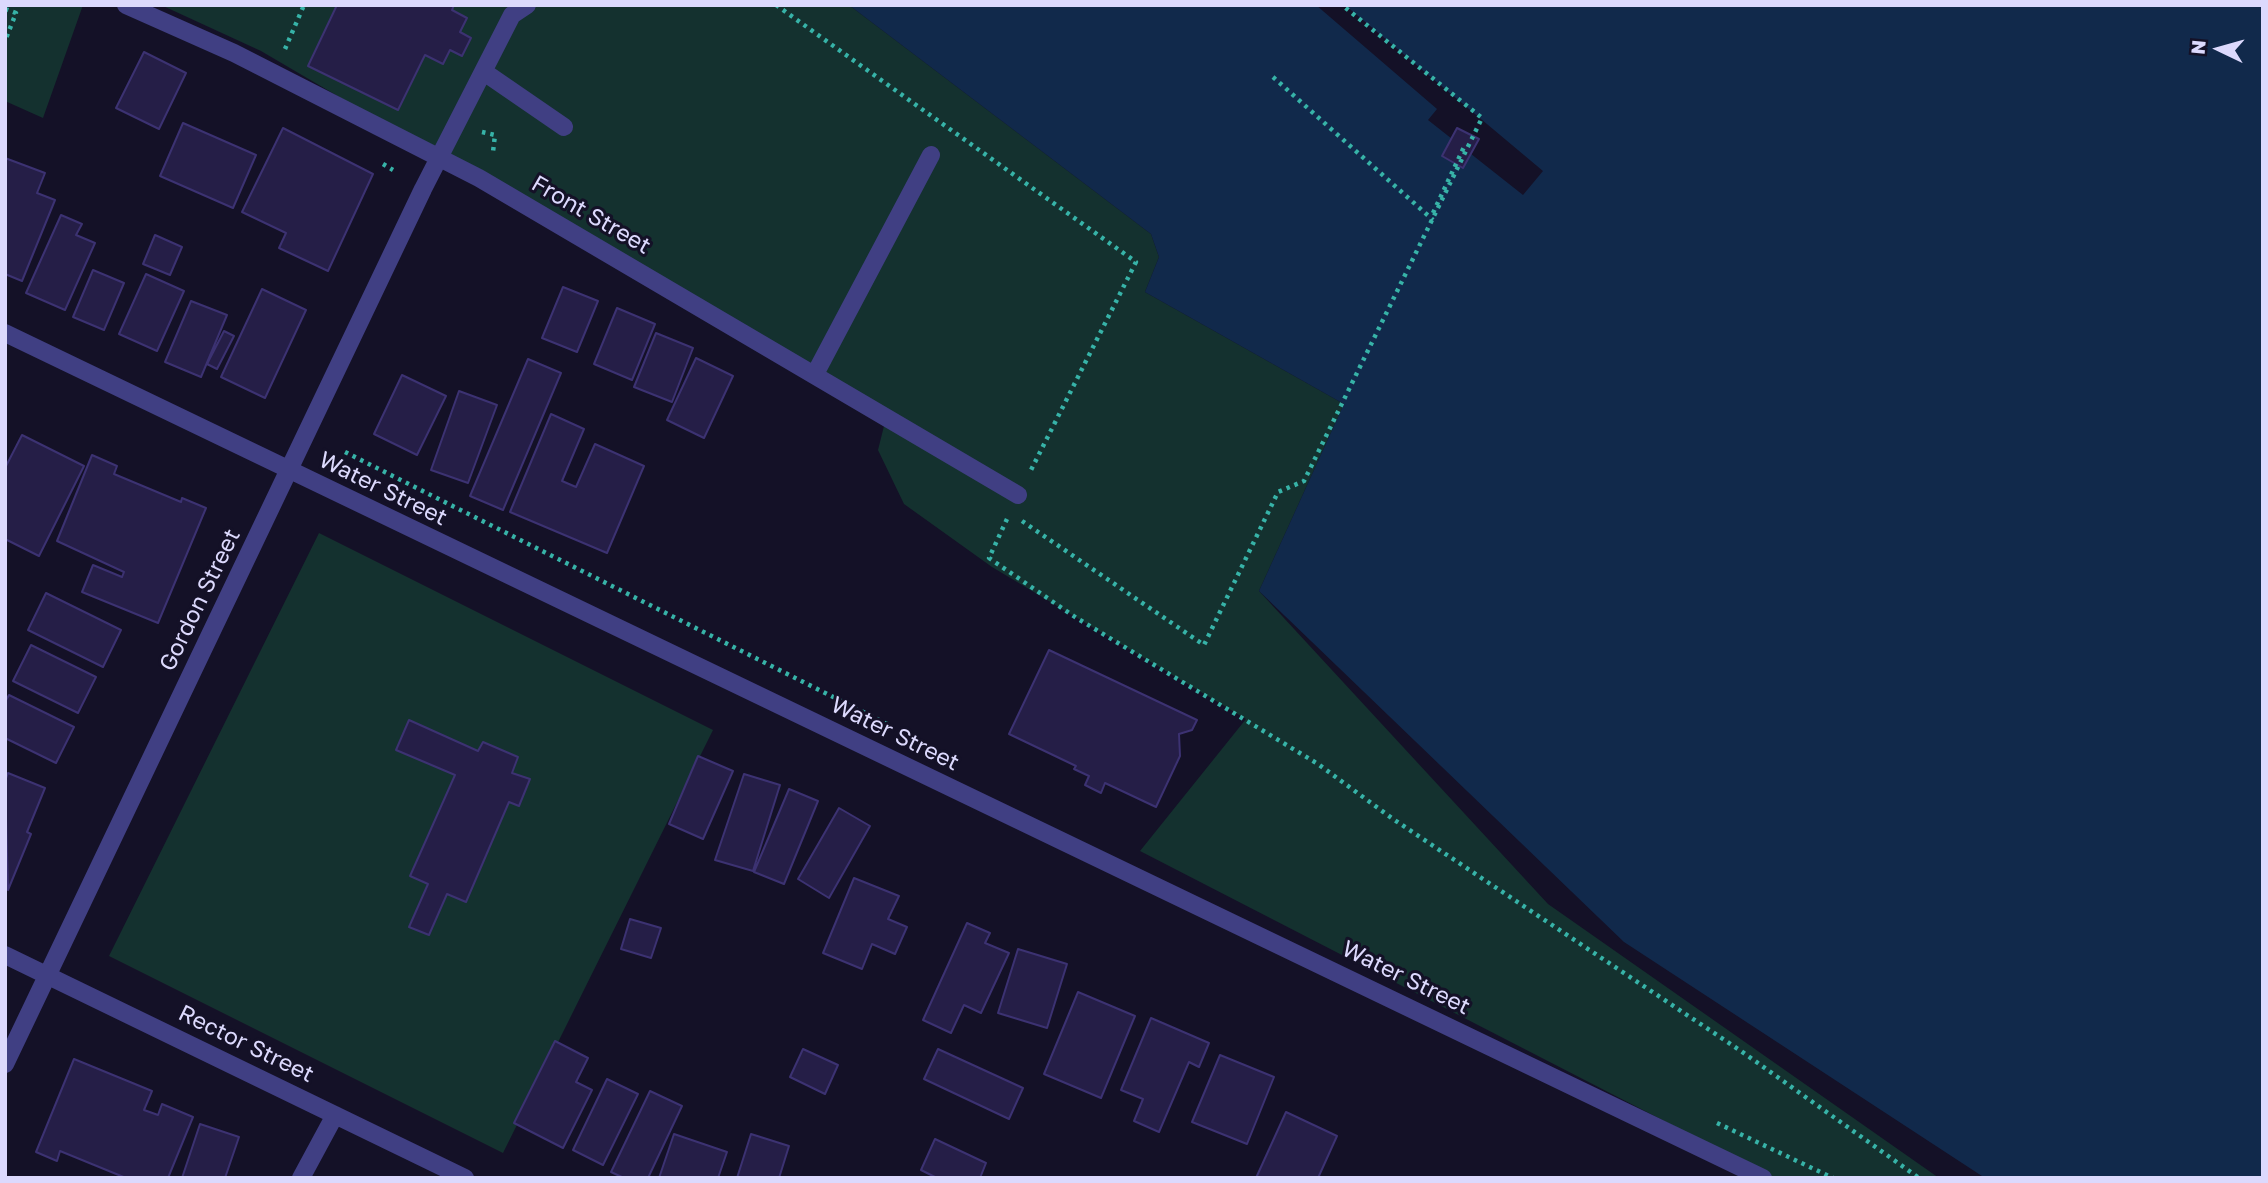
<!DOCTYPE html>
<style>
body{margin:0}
#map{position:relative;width:2268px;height:1183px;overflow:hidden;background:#141127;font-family:"Golos Text",sans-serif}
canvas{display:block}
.frame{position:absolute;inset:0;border:7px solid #dcd9fd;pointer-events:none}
.north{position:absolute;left:2184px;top:14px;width:70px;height:70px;-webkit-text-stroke:5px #141127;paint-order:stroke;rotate:275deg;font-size:19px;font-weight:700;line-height:28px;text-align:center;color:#dcd9fd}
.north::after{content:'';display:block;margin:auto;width:24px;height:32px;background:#dcd9fd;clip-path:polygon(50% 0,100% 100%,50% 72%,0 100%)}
</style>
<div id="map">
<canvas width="2268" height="1183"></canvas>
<div class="frame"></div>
<div class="north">N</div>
</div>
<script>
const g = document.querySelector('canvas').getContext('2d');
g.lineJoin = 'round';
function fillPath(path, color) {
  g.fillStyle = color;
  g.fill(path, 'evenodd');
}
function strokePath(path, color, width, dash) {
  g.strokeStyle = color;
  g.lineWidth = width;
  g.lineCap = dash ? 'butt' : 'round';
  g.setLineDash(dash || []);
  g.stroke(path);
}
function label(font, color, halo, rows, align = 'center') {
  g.font = font + ' "Golos Text",sans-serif';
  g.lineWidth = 6;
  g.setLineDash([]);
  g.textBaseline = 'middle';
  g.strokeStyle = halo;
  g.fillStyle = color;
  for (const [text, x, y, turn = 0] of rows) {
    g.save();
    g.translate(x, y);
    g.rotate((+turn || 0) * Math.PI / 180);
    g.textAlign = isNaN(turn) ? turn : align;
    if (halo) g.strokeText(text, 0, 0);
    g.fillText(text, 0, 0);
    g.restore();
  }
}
const green = new Path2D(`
 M 5,5 L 83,5 L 43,118 L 5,101 Z
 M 161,5 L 849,5 L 1151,234 L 1159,257 L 1145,292 L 1344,404 L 1259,591 L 1548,904 L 1939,1178 L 1775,1178 L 1140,851 L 1246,719 L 992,567 L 904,504 L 878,450 L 886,418 L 261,51 Z
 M 319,533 L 713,730 L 503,1153 L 109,956 Z`);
const water = new Path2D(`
 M 849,5 L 2263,5 L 2263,1178 L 1985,1178 L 1624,942 L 1259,591 L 1344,404 L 1145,292 L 1159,257 L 1151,234 Z`);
const pier = new Path2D(`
 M 1316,5 L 1345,5 L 1543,171 L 1523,195 L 1428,120 L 1437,109 Z`);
const building = new Path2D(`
 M 337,5 L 454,5 L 452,10 L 467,18 L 460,32 L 471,38 L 462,56 L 450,50 L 443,64 L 425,55 L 398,110 L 308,66 Z
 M 144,52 L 186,73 L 159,129 L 116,108 Z
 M 183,123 L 256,155 L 233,208 L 160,176 Z
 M 283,128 L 373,174 L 328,271 L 279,248 L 286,233 L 242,212 Z
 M 1457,128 L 1479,139 L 1463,168 L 1442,156 Z
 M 5,158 L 45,173 L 37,193 L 55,200 L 22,281 L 5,274 Z
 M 61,215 L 82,224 L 76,235 L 95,243 L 65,310 L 26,293 Z
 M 155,235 L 182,247 L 170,275 L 143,264 Z
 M 93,270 L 124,283 L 104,330 L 73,317 Z
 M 146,274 L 184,291 L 157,351 L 119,334 Z
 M 563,287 L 598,301 L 577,352 L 542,338 Z
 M 262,289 L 306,310 L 265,398 L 221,377 Z
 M 191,301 L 227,315 L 201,377 L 165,362 Z
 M 617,308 L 655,324 L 632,380 L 594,364 Z
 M 224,331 L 234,336 L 217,369 L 207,364 Z
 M 656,333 L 693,348 L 672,402 L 634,387 Z
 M 696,358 L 733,376 L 704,438 L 667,420 Z
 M 528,359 L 561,373 L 503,510 L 470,496 Z
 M 402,375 L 446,396 L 417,455 L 374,434 Z
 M 459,391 L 497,405 L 468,483 L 431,470 Z
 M 551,414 L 584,429 L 562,481 L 576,487 L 595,444 L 644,466 L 607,553 L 510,512 Z
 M 22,435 L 84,466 L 39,556 L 5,539 L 5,468 Z
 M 92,455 L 117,466 L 114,474 L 181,502 L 182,498 L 206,508 L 158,623 L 82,592 L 93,565 L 122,577 L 124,572 L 57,541 Z
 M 46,593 L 121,630 L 103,667 L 28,630 Z
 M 31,645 L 96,677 L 78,713 L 13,681 Z
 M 1049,650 L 1197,720 L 1192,730 L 1179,734 L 1180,756 L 1156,807 L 1105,783 L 1101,793 L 1085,785 L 1089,776 L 1074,769 L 1076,766 L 1009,734 Z
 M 9,695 L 74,727 L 56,763 L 5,738 L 5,702 Z
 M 409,720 L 478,751 L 483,742 L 518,757 L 512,773 L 530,779 L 519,806 L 509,802 L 466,902 L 447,894 L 429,935 L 409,927 L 428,884 L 410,876 L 455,775 L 396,750 Z
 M 698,756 L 733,771 L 703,839 L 669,824 Z
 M 8,773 L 45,788 L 27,832 L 31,834 L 8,890 L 5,781 Z
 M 744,774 L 780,785 L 753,871 L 715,860 Z
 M 789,789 L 818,801 L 784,884 L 754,872 Z
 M 839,808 L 870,826 L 829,898 L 798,879 Z
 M 854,878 L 899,896 L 888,919 L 907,927 L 895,954 L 872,944 L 862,969 L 823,953 Z
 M 630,919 L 661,928 L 651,958 L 621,949 Z
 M 967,923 L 990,933 L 985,943 L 1009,953 L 981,1013 L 964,1005 L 951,1033 L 923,1020 Z
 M 1018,949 L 1067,964 L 1047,1028 L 998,1013 Z
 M 1078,992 L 1135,1016 L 1101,1098 L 1044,1074 Z
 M 1151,1018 L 1209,1043 L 1199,1067 L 1189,1062 L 1159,1132 L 1134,1121 L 1143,1099 L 1121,1090 Z
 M 555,1041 L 588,1058 L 576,1082 L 592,1090 L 563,1148 L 514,1123 Z
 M 803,1049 L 838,1065 L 825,1094 L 790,1077 Z
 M 938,1049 L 1023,1088 L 1009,1119 L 924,1079 Z
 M 1220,1055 L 1274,1077 L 1247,1144 L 1192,1122 Z
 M 74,1059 L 152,1091 L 144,1110 L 158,1115 L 162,1104 L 193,1117 L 168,1178 L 126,1178 L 60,1151 L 57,1161 L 36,1152 Z
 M 607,1079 L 638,1094 L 603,1165 L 573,1150 Z
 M 650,1091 L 682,1106 L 648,1178 L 624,1178 L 611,1172 Z
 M 1286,1112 L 1337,1136 L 1318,1178 L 1256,1178 Z
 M 200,1124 L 239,1137 L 225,1178 L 182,1178 Z
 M 674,1134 L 727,1152 L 718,1178 L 659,1178 Z
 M 751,1134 L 789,1146 L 779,1178 L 737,1178 Z
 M 935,1139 L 986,1163 L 980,1178 L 937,1178 L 921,1170 Z`);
const path = new Path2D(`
 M 776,5 L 1136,262 L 1029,474
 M 5,9 L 16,13 L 5,41
 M 285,49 L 304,5
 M 1273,77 L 1433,220
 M 482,132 L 495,135 L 493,152
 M 383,164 L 393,170
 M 1433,213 L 1464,147
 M 345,452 L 889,725
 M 1007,519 L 989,558 L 1075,617 L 1318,764 L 1393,819 L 1741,1051 L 1919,1178
 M 1022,521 L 1204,645 L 1278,492 L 1304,481 L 1482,118 L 1342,5
 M 1717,1123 L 1833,1178`);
const minor = new Path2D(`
 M 126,5 L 234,53 L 479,178 L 1018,495
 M 484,72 L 564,127
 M 5,333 L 1763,1178
 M 815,374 L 931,155
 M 5,955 L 465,1178
 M 5,1064 L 423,189 L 512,15 L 527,5
 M 301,1178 L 335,1115`);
const streetNames = [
 ["Front Street",591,215,30],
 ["Water Street",383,489,26],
 ["Gordon Street",200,600,-64],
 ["Water Street",895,734,26],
 ["Water Street",1406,978,26],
 ["Rector Street",246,1044,26]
];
fillPath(green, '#14312f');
fillPath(water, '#11294b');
fillPath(pier, '#141127');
fillPath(building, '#251e47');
strokePath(building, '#3c3272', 2);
strokePath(path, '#37b3a8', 4.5, [3.5, 5]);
strokePath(minor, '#403f83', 18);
label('23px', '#dcd9fd', '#141127', streetNames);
</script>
